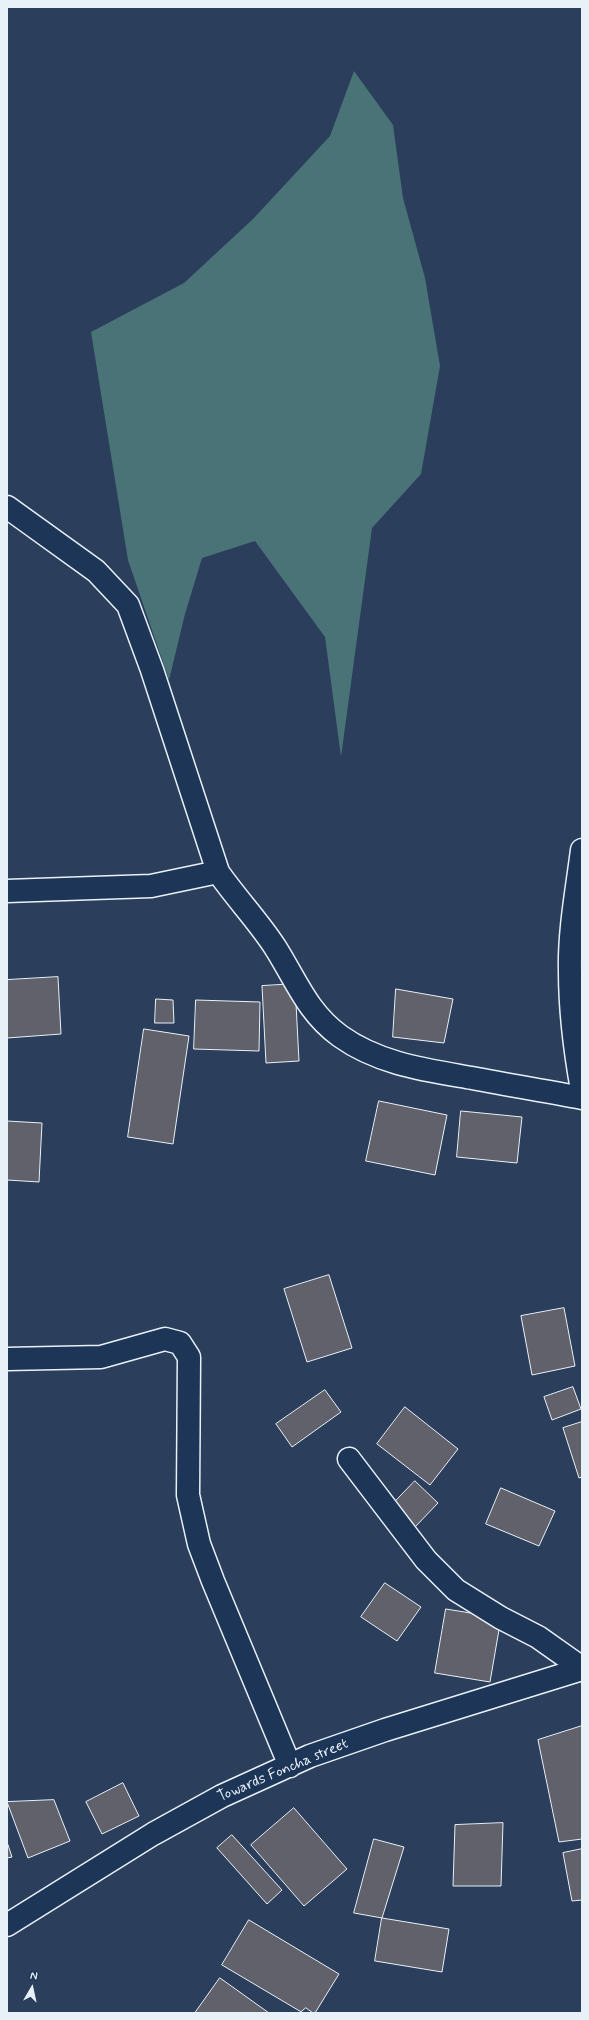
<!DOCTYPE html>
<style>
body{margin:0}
#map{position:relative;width:589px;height:2020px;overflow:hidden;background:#2b3e5b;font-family:Mynerve,sans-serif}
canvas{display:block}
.frame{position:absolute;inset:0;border:8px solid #e8f1f8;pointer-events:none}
.north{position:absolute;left:12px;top:1968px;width:40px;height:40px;-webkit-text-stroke:3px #1d3557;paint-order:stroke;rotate:9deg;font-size:11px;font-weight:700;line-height:16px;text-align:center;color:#e8f1f8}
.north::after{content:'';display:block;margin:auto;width:14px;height:18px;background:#e8f1f8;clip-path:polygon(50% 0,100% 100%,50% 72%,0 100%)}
</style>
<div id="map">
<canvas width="589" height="2020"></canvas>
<div class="frame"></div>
<div class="north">N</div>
</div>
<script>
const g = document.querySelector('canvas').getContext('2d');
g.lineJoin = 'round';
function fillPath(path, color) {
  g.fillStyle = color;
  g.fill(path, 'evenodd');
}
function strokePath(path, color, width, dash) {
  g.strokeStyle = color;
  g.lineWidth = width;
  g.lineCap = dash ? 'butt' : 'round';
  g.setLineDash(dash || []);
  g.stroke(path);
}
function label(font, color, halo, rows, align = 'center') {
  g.font = font + ' Mynerve,sans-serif';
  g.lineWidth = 3.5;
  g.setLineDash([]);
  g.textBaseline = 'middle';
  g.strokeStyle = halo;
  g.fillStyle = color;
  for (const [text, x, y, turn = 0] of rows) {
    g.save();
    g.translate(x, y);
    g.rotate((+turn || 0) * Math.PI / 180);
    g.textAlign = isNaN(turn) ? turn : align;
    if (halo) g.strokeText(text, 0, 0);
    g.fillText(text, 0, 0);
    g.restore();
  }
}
const green = new Path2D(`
 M 354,71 L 393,125 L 403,198 L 425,278 L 440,366 L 421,474 L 372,528 L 341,757 L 325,637 L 255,541 L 202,558 L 185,614 L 169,680 L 128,560 L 91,332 L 184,283 L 253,219 L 330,136 Z`);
const building = new Path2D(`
 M 58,977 L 61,1034 L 7,1038 L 7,980 Z
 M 295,984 L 299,1061 L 266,1063 L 262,986 Z
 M 396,989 L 453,999 L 444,1043 L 393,1037 Z
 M 156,999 L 173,1000 L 174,1023 L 155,1023 Z
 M 196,1000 L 260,1002 L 259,1051 L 194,1049 Z
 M 144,1029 L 189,1036 L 173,1144 L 128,1137 Z
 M 379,1101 L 447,1115 L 435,1175 L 366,1161 Z
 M 461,1111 L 522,1117 L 517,1163 L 457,1157 Z
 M 7,1121 L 42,1123 L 39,1182 L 7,1180 Z
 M 329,1275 L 352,1348 L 307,1362 L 284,1289 Z
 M 564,1308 L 575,1366 L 532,1375 L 521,1316 Z
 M 573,1387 L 581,1409 L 552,1420 L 544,1397 Z
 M 325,1390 L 341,1412 L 292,1447 L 276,1424 Z
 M 405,1407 L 458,1449 L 430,1485 L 377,1444 Z
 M 582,1422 L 582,1477 L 579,1478 L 563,1428 Z
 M 415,1481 L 438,1503 L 415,1527 L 392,1505 Z
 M 501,1488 L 555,1511 L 539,1546 L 486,1524 Z
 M 385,1583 L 421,1607 L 397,1641 L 361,1617 Z
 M 446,1609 L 501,1618 L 490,1682 L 435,1673 Z
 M 582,1726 L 582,1839 L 559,1842 L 538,1740 Z
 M 123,1783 L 139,1816 L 102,1834 L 86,1802 Z
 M 54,1800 L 70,1841 L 28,1858 L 7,1802 Z
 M 294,1808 L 347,1869 L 304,1906 L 251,1845 Z
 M 503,1823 L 501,1886 L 453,1886 L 455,1825 Z
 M 232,1835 L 282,1890 L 267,1904 L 217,1848 Z
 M 374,1839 L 404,1847 L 382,1918 L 354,1913 Z
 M 7,1842 L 12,1857 L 7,1858 Z
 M 582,1849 L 582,1900 L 572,1901 L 563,1853 Z
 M 382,1918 L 449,1929 L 442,1972 L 375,1961 Z
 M 249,1920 L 339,1974 L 315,2013 L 303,2013 L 222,1965 Z
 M 220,1978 L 269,2013 L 195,2013 Z
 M 306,2008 L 313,2013 L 300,2013 Z`);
const minor = new Path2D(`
 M 7,507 L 96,571 L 128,605 L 152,670 L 218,872 C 236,898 259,922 275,947 C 296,980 307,1012 340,1036 C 379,1064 426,1070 472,1078 C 508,1085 545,1091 582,1098
 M 582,850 C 577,890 569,931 570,971 C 570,1011 575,1051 582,1090
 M 7,891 L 151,886 L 218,872
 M 7,1359 L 101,1357 L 165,1339 L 180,1343 L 189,1357 L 188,1495 L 199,1544 L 213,1581 L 290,1766
 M 349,1459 L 426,1560 L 456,1590 L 501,1618 L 538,1637 L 582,1668
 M 7,1925 L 153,1834 L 222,1796 L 310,1756 L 385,1730 L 582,1669`);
const streetNames = [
 ["Towards Foncha street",283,1771,-23]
];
fillPath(green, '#497377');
fillPath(building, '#61616b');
strokePath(building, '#e8f1f8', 1);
strokePath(minor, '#e8f1f8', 25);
strokePath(minor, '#1d3557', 22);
label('15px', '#e8f1f8', '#1d3557', streetNames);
</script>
